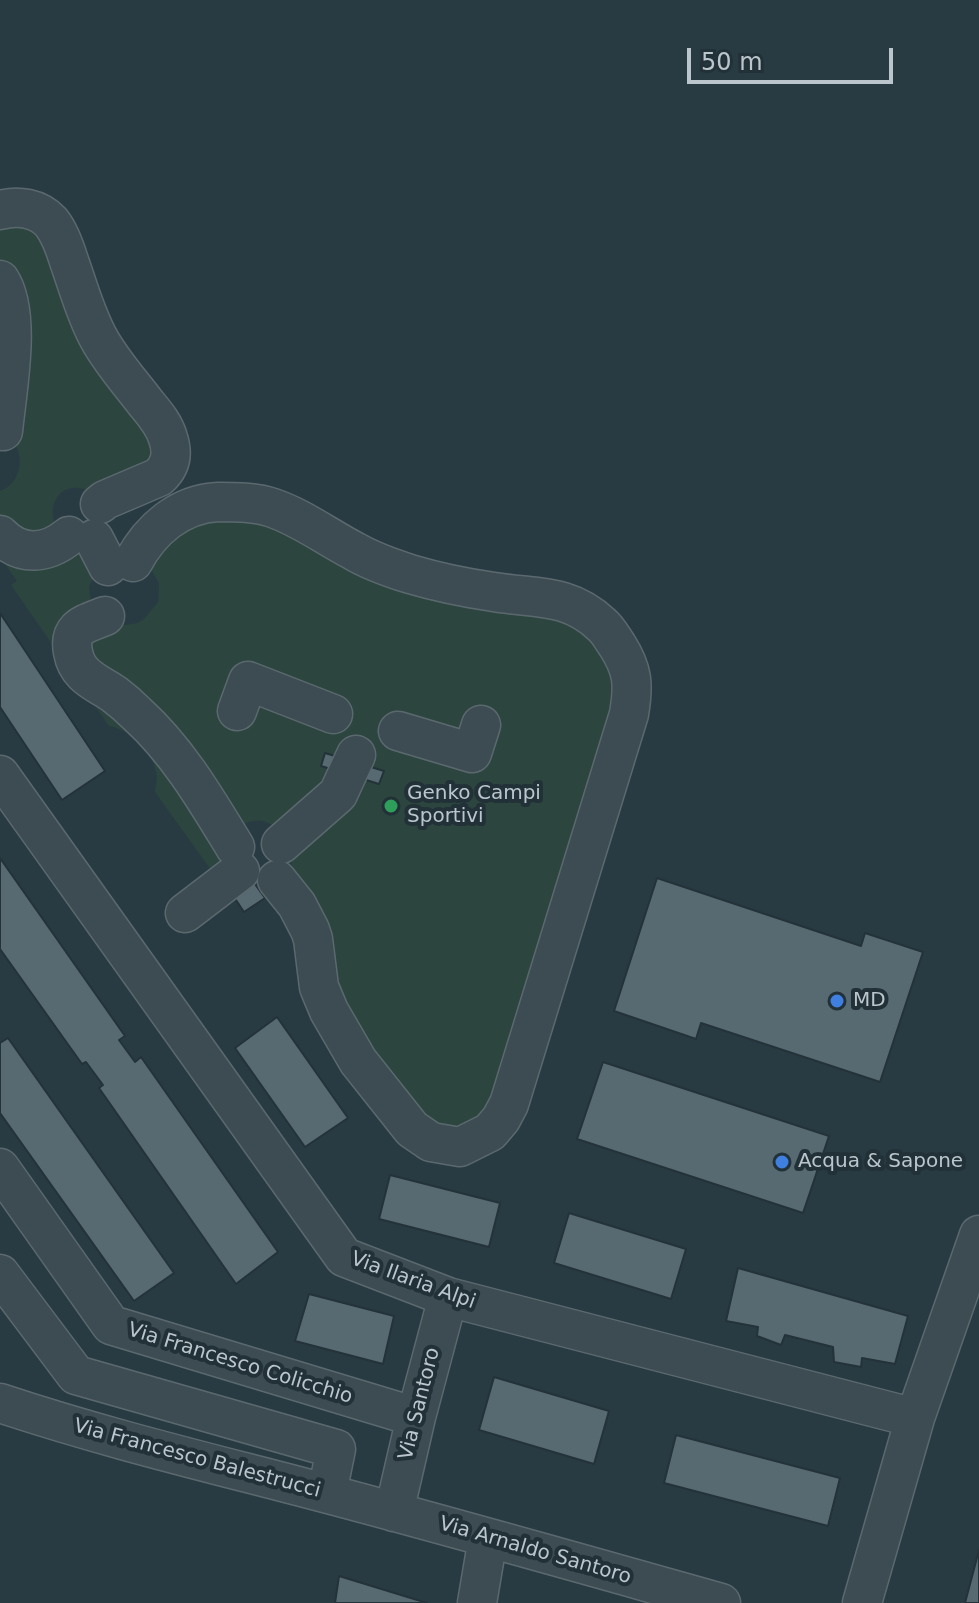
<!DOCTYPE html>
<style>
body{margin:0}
#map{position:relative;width:979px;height:1603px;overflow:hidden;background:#293b42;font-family:"DejaVu Sans",sans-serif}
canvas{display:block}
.scale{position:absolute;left:687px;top:48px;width:206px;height:36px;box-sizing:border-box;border:4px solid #bac6cc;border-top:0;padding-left:10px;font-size:24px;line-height:28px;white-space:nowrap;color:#bac6cc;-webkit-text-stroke:6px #223137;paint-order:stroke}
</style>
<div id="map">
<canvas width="979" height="1603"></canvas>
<div class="scale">50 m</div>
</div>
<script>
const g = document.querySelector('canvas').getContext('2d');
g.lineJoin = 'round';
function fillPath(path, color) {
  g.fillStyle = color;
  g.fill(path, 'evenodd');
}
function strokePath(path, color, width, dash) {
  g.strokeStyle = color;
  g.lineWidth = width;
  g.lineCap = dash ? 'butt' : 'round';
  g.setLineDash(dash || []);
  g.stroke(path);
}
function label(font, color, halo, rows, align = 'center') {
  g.font = font + ' "DejaVu Sans",sans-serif';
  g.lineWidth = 8;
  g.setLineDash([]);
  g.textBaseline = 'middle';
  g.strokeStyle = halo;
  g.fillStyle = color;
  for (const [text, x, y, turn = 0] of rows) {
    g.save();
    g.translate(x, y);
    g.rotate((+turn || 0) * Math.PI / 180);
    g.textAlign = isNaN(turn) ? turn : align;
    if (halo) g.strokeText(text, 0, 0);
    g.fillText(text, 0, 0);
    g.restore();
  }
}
const green = new Path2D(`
 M 0,215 L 32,215 L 166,455 L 91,492 C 62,477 43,505 58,531 L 51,537 L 0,525 L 0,491 C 22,483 24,457 13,439 L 0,272 Z
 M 216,510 L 556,606 L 623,670 L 501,1103 L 458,1130 L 427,1121 L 351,1035 L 291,869 L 293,856 C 277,827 268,808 232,830 L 93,665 L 83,635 L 112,623 L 126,625 L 138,623 L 144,619 L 158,602 L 159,583 L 149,566 L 157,540 Z
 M 79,545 L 94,577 L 89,586 L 91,605 L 77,623 L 122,708 L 230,848 L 221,884 L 155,792 C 155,787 157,783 157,778 C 156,755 131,729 109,726 L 11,585 L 17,581 L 0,557 Z`);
const building = new Path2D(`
 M 0,613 L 105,771 L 62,800 L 0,707 Z
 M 325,753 L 384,771 L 379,784 L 321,766 Z
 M 0,858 L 125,1036 L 119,1040 L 135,1062 L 141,1057 L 278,1252 L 236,1284 L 99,1088 L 103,1085 L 86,1062 L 82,1064 L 0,949 Z
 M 657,878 L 861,946 L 865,933 L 923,952 L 880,1082 L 701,1023 L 696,1039 L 614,1011 Z
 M 252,880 L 265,898 L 244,912 L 232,894 Z
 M 277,1017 L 348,1118 L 305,1147 L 235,1048 Z
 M 8,1038 L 174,1273 L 134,1301 L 0,1113 L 0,1043 Z
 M 603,1062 L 829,1136 L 803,1213 L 577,1139 Z
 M 390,1175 L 500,1203 L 489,1247 L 379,1219 Z
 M 569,1213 L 686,1249 L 671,1299 L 554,1263 Z
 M 738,1268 L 908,1316 L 895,1364 L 862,1358 L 861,1367 L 834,1362 L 833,1347 L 785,1335 L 781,1345 L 757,1336 L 758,1327 L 726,1321 Z
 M 309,1294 L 394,1316 L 383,1364 L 295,1341 Z
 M 494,1377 L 609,1411 L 594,1464 L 479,1430 Z
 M 676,1435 L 840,1478 L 828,1526 L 664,1483 Z
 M 979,1550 L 979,1603 L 965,1603 Z
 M 339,1576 L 427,1603 L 335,1603 Z`);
const minor = new Path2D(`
 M 0,210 C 18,205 38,208 51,222 C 60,233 65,248 69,261 C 78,286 85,313 98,337 C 110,360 129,381 145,402 C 154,413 164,424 168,438 C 173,453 171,466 159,477 L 105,500 L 100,504
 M 0,280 C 22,313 7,391 3,431
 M 0,535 C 21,557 47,554 69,536
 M 94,539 L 108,566
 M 133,562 C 150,530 179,504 218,502 C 236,502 256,502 273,508 C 302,518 327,537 354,551 C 371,561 391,568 410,574 C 437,582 466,588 494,592 C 536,599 568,593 602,625 C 608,630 612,638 617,645 C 633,670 634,684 629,714 L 509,1104 L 501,1119 L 490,1132 L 460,1147 L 431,1142 L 412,1129 L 358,1061 L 329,1011 L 319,987 L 313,939 L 310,930 L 297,905 L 277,880
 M 105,616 C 86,624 68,626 73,652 C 77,676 96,682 114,694 C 122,700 130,707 137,714 C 178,751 207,801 235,847
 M 237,711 L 248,681 L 333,714
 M 398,731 L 472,753 L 481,725
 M 0,775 L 344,1257 L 448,1297 L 915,1418
 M 281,844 L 338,794 L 356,755
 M 185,913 L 240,871
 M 0,1168 L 111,1325 L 416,1417
 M 0,1274 L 76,1375 L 336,1449 L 327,1493
 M 0,1403 C 108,1439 219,1465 328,1494 C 460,1529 590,1566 721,1603
 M 394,1512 L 416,1417 L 448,1297
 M 477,1603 L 488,1538
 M 862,1603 L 915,1418 L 979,1235`);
const markers = [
 [391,806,8,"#2e9e5b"],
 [837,1001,8,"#3f7fe0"],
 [782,1162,8,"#3f7fe0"]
];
const poiNames = [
 ["Genko Campi",407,794],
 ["Sportivi",407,817],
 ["MD",853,1001],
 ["Acqua & Sapone",798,1162]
];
const streetNames = [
 ["Via Ilaria Alpi",413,1281,20],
 ["Via Francesco Colicchio",240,1364,17],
 ["Via Santoro",420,1404,-76],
 ["Via Francesco Balestrucci",197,1459,15],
 ["Via Arnaldo Santoro",535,1551,16]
];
fillPath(green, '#2c453f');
fillPath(building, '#576a72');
strokePath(building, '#243339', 2);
strokePath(minor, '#5b696f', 41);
strokePath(minor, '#3d4c52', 38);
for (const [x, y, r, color] of markers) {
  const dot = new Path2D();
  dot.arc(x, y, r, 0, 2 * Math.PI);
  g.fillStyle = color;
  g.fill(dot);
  strokePath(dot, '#223137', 3);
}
label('20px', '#bac6cc', '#223137', poiNames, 'left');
label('20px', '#bac6cc', '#223137', streetNames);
</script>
